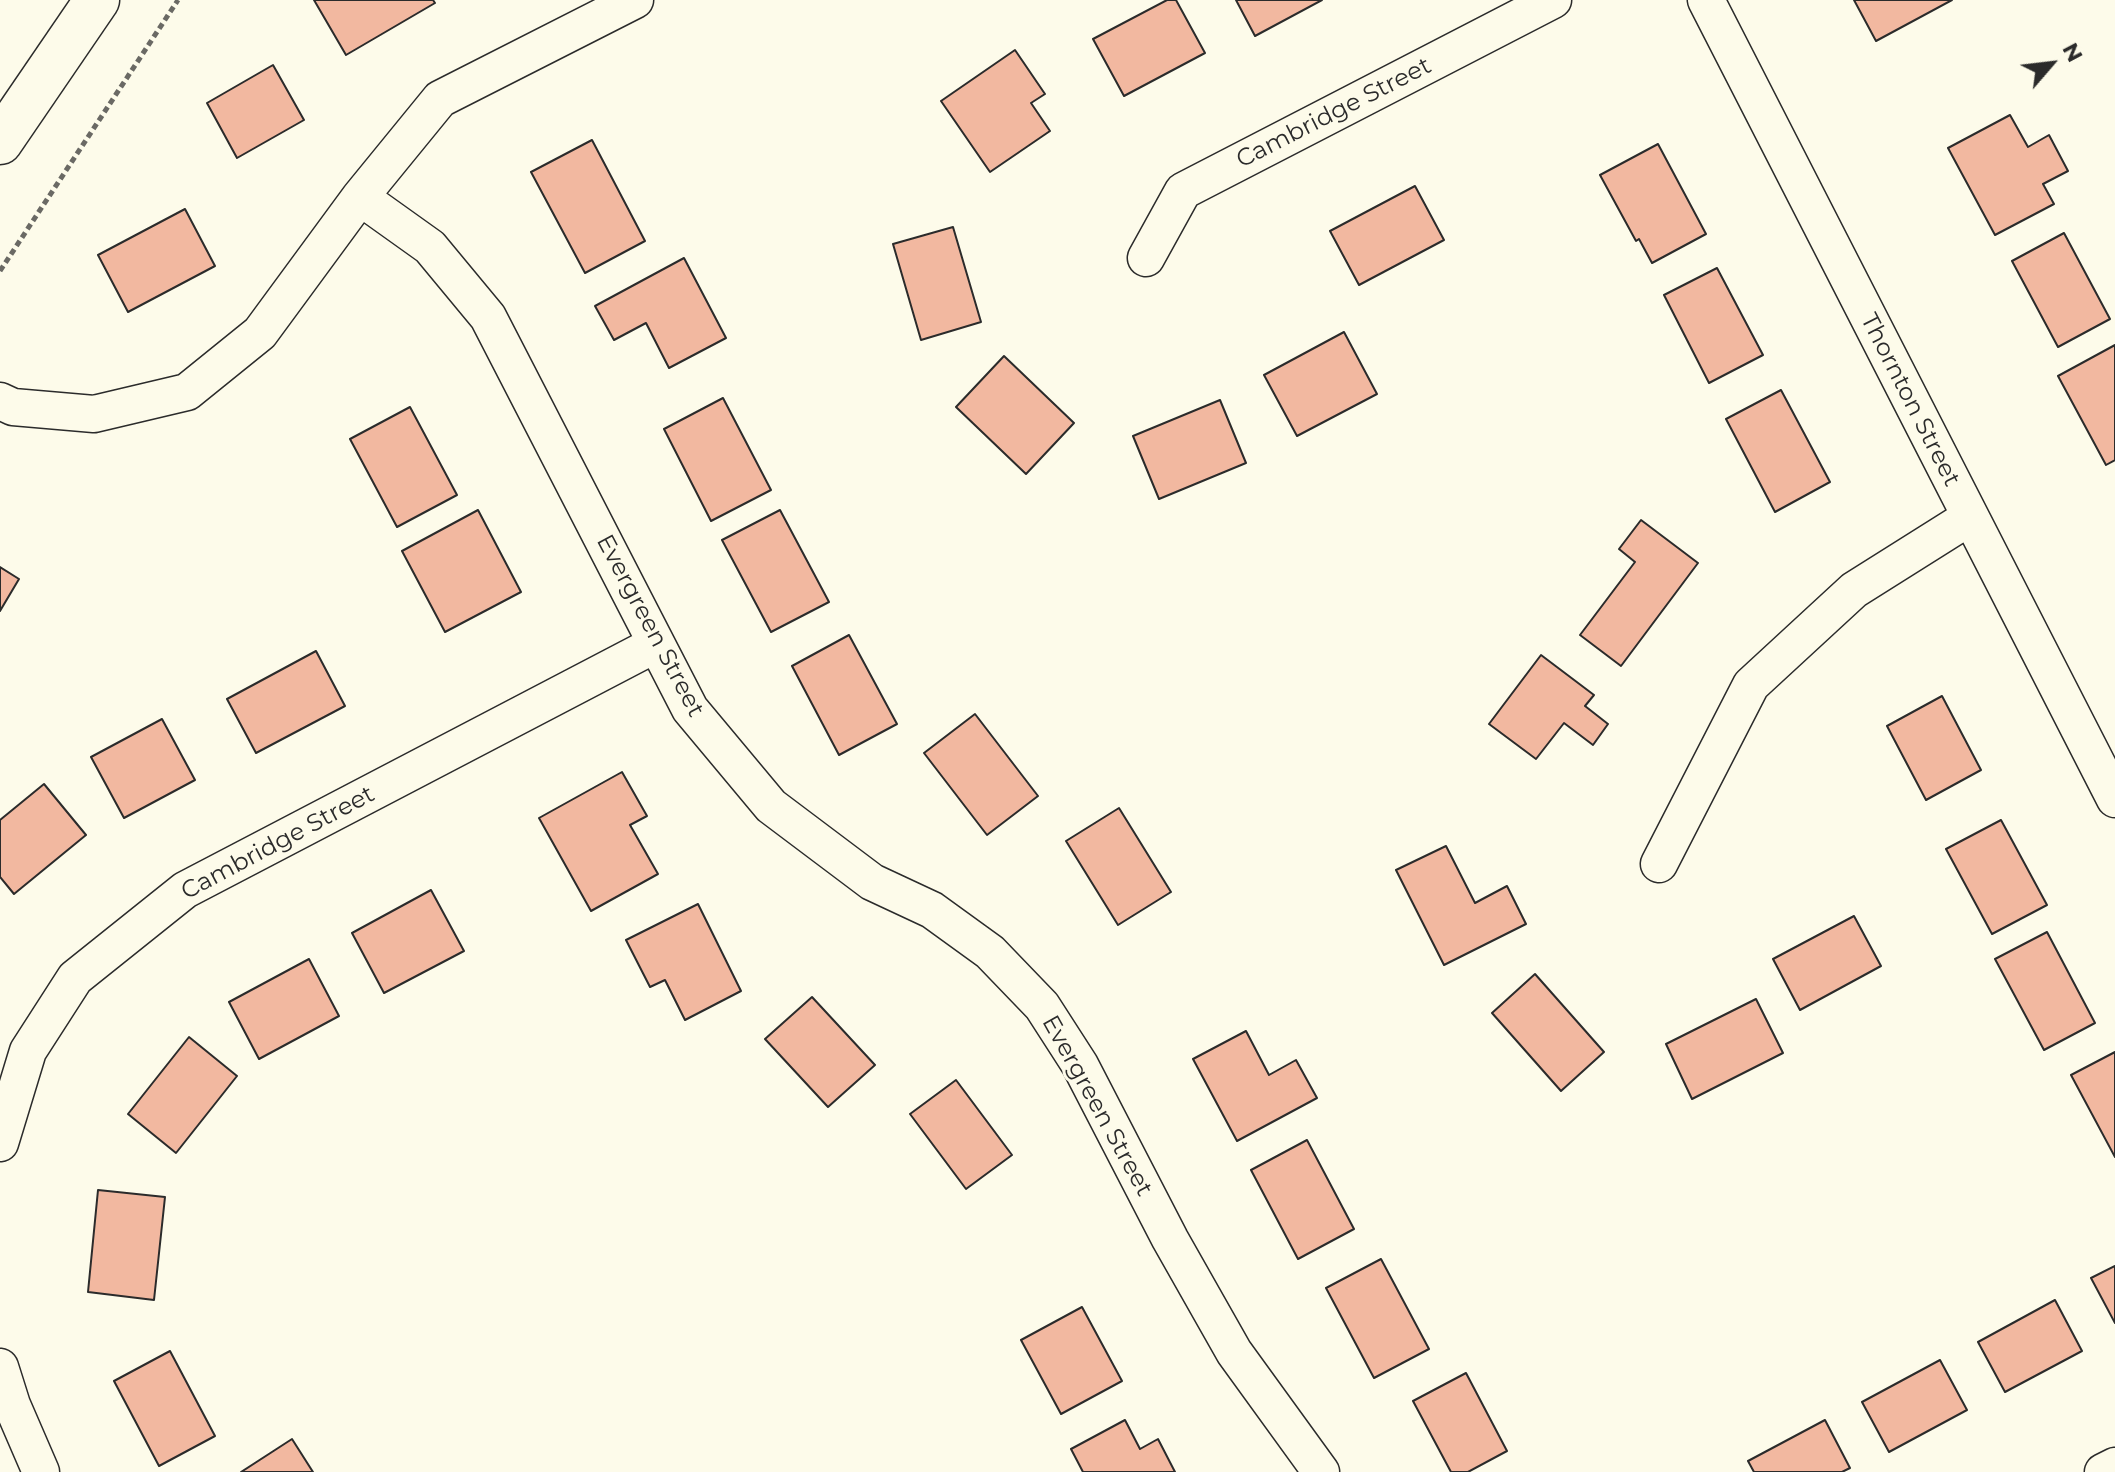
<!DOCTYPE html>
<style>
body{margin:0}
#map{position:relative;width:2115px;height:1472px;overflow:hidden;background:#fdfbea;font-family:Montserrat,sans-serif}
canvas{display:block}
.north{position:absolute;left:2011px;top:24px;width:80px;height:80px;-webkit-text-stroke:6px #fdfbea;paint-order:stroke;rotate:62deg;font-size:22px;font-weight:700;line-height:32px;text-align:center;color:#2b2b2b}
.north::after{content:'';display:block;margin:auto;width:28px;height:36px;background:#2b2b2b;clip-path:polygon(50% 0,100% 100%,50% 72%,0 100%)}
</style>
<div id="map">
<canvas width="2115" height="1472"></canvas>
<div class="north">N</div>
</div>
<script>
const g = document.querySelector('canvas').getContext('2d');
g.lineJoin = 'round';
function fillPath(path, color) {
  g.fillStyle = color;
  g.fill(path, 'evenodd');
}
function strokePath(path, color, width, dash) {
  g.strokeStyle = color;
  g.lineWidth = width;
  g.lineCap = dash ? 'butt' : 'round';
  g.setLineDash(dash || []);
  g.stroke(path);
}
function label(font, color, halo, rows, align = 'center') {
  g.font = font + ' Montserrat,sans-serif';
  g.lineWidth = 6;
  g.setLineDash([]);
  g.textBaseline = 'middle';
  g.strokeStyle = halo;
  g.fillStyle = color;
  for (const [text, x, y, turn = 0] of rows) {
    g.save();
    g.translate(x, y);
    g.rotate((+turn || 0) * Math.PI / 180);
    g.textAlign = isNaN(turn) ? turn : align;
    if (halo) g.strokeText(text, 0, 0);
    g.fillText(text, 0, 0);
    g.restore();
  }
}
const building = new Path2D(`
 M 314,0 L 433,0 L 435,3 L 346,55 Z
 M 1167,0 L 1176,0 L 1205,53 L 1124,96 L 1093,39 Z
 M 1236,0 L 1322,0 L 1255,36 Z
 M 1854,0 L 1952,0 L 1876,41 Z
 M 1015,50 L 1045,94 L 1031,103 L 1050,131 L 990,172 L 941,101 Z
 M 273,65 L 304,120 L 237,158 L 207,103 Z
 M 2010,115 L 2028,147 L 2049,135 L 2068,171 L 2043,184 L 2054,204 L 1995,235 L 1948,148 Z
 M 592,140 L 645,241 L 585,273 L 531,172 Z
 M 1658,144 L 1706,234 L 1652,263 L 1639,239 L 1636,241 L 1600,175 Z
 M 1415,186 L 1444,240 L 1359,285 L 1330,231 Z
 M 185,209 L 215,266 L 128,312 L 98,255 Z
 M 953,227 L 981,322 L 921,340 L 893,244 Z
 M 2064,233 L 2110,319 L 2058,347 L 2012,261 Z
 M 684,258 L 726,338 L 669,368 L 646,323 L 614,340 L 595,306 Z
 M 1717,268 L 1763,355 L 1709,383 L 1664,295 Z
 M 1344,332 L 1377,394 L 1297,436 L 1264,375 Z
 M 2115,345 L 2115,460 L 2106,465 L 2058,376 Z
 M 1004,356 L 1074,423 L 1026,474 L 956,407 Z
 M 1781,390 L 1830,482 L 1775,512 L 1726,419 Z
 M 723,398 L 771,490 L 711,521 L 664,429 Z
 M 1220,400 L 1246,463 L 1159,499 L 1133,436 Z
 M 410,407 L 457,495 L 397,527 L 350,439 Z
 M 478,510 L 521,592 L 445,632 L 402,551 Z
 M 780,510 L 829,602 L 771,632 L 722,540 Z
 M 1641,520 L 1698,563 L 1621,666 L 1580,635 L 1635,562 L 1619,549 Z
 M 0,567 L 19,579 L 0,611 Z
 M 849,635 L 897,724 L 839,755 L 792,666 Z
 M 316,651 L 345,706 L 256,753 L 227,699 Z
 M 1541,655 L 1594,695 L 1585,706 L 1608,724 L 1593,745 L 1564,723 L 1536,759 L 1489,724 Z
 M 1942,696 L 1981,770 L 1926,800 L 1887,726 Z
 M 975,714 L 1038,796 L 987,835 L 924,753 Z
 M 162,719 L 195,780 L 124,818 L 91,757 Z
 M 622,772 L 647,816 L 630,825 L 658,874 L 591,911 L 539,818 Z
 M 44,784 L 86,835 L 14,894 L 0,877 L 0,820 Z
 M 1119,808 L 1171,892 L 1118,925 L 1066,841 Z
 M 2001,820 L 2047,905 L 1992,934 L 1946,849 Z
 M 1446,846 L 1475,903 L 1507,886 L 1526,924 L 1444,965 L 1396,870 Z
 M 431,890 L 464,951 L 384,993 L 352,933 Z
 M 698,904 L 741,991 L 685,1020 L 665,980 L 650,987 L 626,940 Z
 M 1854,916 L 1881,966 L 1800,1010 L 1773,959 Z
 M 2047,932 L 2095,1023 L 2044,1050 L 1995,959 Z
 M 309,959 L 339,1016 L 259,1059 L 229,1002 Z
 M 1535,974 L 1604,1052 L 1561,1091 L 1492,1013 Z
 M 812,997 L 875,1065 L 828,1107 L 765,1039 Z
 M 1756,999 L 1783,1053 L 1692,1099 L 1666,1044 Z
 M 1246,1031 L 1269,1075 L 1296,1060 L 1317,1098 L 1237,1141 L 1193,1059 Z
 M 189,1037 L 237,1076 L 176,1153 L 128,1114 Z
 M 2115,1052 L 2115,1157 L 2071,1075 Z
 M 956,1080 L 1012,1155 L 966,1189 L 910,1114 Z
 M 1307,1140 L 1354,1229 L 1298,1259 L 1251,1170 Z
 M 98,1190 L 165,1197 L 154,1300 L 88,1292 Z
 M 1381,1259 L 1429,1349 L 1374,1378 L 1326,1288 Z
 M 2115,1266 L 2115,1323 L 2091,1278 Z
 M 2055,1300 L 2082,1351 L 2005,1392 L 1978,1342 Z
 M 1082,1307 L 1122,1381 L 1061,1414 L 1021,1340 Z
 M 170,1351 L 215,1436 L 159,1466 L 114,1381 Z
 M 1940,1360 L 1967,1410 L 1889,1452 L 1862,1402 Z
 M 1466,1373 L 1507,1451 L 1468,1472 L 1451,1472 L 1413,1401 Z
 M 1125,1420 L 1140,1449 L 1158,1439 L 1175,1472 L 1083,1472 L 1071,1449 Z
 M 1825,1420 L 1850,1468 L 1842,1472 L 1754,1472 L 1748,1461 Z
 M 292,1439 L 313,1472 L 241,1472 Z`);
const path = new Path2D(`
 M 0,271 L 178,0`);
const street = new Path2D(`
 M 1706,0 L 2115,799
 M 360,197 L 430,247 L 488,317 L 690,709 L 771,806 L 872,882 L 932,910 L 990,952 L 1042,1006 L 1080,1065 L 1170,1239 L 1234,1352 L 1321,1472
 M 1146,258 L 1183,191 L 1553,0
 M 0,401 L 13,407 L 94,414 L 187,392 L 260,333 L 360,197 L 440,99 L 635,0
 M 1659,864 L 1751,685 L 1854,590 L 1970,517
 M 0,1143 L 28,1051 L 75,978 L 185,890 L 656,644
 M 0,1367 L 12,1405 L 41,1472
 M 2103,1472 L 2115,1466`);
const secondary = new Path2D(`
 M 0,142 L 97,0`);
const streetNames = [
 ["Cambridge Street",1334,113,-27],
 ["Thornton Street",1910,400,63],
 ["Evergreen Street",650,626,62],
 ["Cambridge Street",278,843,-28],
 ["Evergreen Street",1097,1106,61]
];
fillPath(building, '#f2b8a0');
strokePath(building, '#2b2b2b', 2);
strokePath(street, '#2b2b2b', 39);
strokePath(secondary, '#2b2b2b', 47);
strokePath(path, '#6a6964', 5, [6, 4]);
strokePath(street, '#fdfbea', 36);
strokePath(secondary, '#fdfbea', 44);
label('24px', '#2b2b2b', '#fdfbea', streetNames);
</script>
